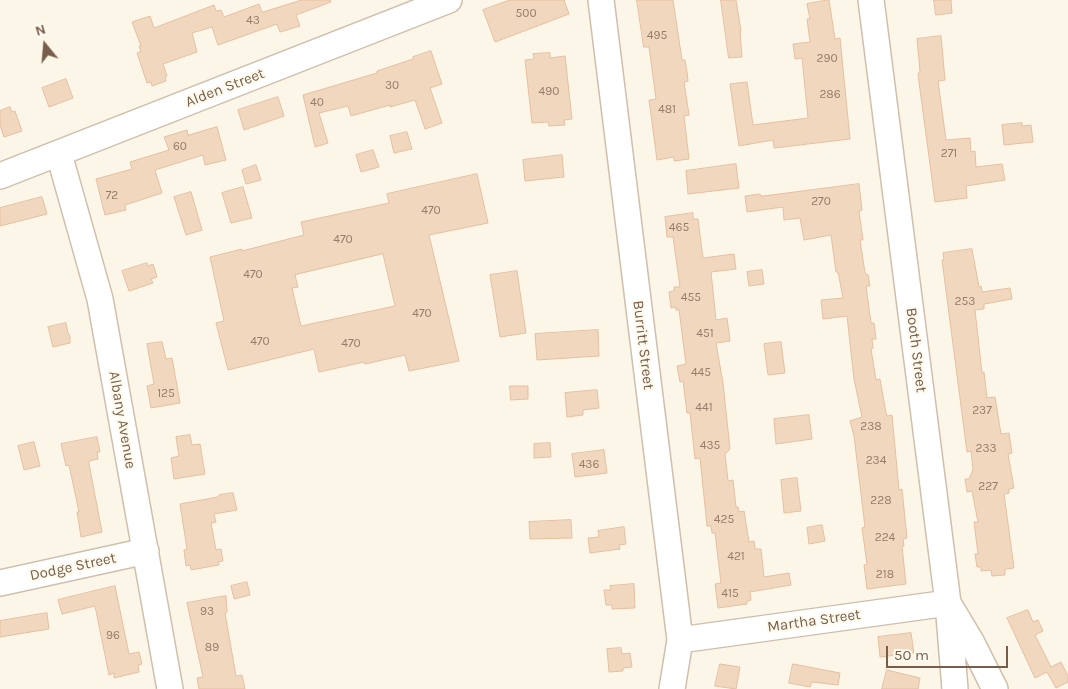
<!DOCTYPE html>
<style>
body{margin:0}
#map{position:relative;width:1068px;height:689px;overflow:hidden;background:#fcf6e8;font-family:Karla,sans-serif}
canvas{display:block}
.north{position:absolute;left:20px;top:20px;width:50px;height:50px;-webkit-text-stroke:4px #fffaee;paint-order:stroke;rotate:343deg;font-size:14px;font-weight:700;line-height:20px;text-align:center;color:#775e4b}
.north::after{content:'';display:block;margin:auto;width:18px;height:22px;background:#775e4b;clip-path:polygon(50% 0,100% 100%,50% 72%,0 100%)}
.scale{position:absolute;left:886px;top:646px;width:122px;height:22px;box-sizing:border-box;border:2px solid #775e4b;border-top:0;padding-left:6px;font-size:15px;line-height:18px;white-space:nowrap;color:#775e4b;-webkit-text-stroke:4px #fffaee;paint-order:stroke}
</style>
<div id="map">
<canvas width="1068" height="689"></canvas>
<div class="north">N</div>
<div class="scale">50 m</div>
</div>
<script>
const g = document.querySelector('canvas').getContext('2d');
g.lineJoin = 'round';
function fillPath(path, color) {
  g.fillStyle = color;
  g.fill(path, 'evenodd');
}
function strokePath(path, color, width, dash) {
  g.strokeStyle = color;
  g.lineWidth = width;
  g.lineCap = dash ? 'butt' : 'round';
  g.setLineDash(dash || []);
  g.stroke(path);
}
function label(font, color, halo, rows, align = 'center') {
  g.font = font + ' Karla,sans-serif';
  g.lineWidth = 4.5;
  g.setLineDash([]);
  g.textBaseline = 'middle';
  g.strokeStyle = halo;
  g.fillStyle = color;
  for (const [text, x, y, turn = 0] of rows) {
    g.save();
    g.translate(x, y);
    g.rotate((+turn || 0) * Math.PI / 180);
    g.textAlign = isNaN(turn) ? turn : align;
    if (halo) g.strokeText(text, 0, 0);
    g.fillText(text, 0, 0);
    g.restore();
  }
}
const building = new Path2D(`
 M 302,0 L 330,0 L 331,2 L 296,15 L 300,26 L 280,32 L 277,24 L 218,45 L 212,27 L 192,33 L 197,52 L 163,64 L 167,76 L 165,77 L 166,81 L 152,86 L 151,82 L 147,83 L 137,53 L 141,51 L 139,46 L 141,46 L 132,22 L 150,16 L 154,28 L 214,5 L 216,11 L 221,10 L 224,17 L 259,4 L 262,12 Z
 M 510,0 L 564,0 L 569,14 L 495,42 L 483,10 Z
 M 637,0 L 673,0 L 682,60 L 685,60 L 687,72 L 688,81 L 684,82 L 689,115 L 684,116 L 689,159 L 674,161 L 674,157 L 657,160 L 649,100 L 656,99 L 649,47 L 644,47 Z
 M 721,0 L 736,0 L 741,31 L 740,31 L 742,57 L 729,58 Z
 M 829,0 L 835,39 L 840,38 L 850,139 L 774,148 L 773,140 L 739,146 L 730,84 L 747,82 L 753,125 L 808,118 L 802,58 L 795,59 L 793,44 L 810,42 L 807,19 L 810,19 L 807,4 Z
 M 934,0 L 951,0 L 952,13 L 936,15 Z
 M 941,36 L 945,80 L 938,81 L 946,140 L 970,138 L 971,152 L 975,151 L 976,167 L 1002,164 L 1005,180 L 966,186 L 967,198 L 935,202 L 919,82 L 918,74 L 920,71 L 917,39 Z
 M 431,51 L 442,84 L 430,88 L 442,123 L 425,129 L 415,100 L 390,107 L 390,105 L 351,116 L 348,106 L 319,113 L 328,143 L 315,147 L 303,95 L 377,73 L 377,71 L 413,59 L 413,57 Z
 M 550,53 L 550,58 L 565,56 L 572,119 L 564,120 L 565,125 L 549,126 L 548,122 L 532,123 L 525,60 L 534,59 L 533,54 Z
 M 66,79 L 73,98 L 49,107 L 42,88 Z
 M 278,97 L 284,116 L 244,130 L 238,110 Z
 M 10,107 L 12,112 L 15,111 L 22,131 L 4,137 L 0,125 L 0,111 Z
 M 1022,123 L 1022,126 L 1031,125 L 1033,142 L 1004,145 L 1002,125 Z
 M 217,127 L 226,160 L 205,165 L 203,155 L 155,170 L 162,193 L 125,205 L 126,210 L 105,215 L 96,179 L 132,169 L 130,162 L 169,150 L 164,137 L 187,130 L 188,135 Z
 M 407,132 L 412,149 L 394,153 L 390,136 Z
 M 373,150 L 379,167 L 361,172 L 356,155 Z
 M 562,155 L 564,177 L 525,181 L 523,160 Z
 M 736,164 L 739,188 L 688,194 L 686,171 Z
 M 256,165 L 261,180 L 246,184 L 242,170 Z
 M 477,174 L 488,223 L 429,235 L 459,361 L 409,371 L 405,355 L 365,364 L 364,362 L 319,372 L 314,349 L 228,370 L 216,323 L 224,321 L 210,257 L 242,249 L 242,251 L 304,235 L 301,222 L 389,203 L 387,194 ZM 383,254 L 395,306 L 301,326 L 292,288 L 298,287 L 295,275 Z
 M 859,184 L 862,210 L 859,211 L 863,240 L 860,240 L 865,273 L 868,275 L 870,286 L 866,286 L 871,323 L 874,323 L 876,339 L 872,339 L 873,348 L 871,349 L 876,380 L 880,379 L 886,413 L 887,416 L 892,415 L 899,490 L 902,489 L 907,538 L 903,539 L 904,546 L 902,546 L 906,584 L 867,589 L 864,565 L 867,564 L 862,528 L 865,527 L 854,436 L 850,421 L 862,417 L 854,379 L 847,316 L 823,319 L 821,300 L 843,298 L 838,272 L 836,272 L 831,235 L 804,240 L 800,218 L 784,220 L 783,207 L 747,212 L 745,196 L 760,194 L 761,196 Z
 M 243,187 L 252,218 L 231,223 L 222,193 Z
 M 191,192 L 202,230 L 186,235 L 174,197 Z
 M 42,197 L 47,214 L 0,226 L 0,208 Z
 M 693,213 L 693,219 L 698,219 L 703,258 L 734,254 L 736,269 L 711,272 L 716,320 L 727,318 L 730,341 L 716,343 L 723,383 L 730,449 L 725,454 L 728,481 L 733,480 L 736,507 L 738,507 L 739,512 L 744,511 L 749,542 L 754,541 L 755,549 L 761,549 L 764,577 L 789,573 L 791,585 L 750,592 L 751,600 L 747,601 L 747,604 L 718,608 L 715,584 L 721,583 L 715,533 L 712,533 L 711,526 L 707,526 L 700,458 L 695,459 L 690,413 L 687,413 L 683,381 L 680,382 L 677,366 L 686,364 L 679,310 L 676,310 L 676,307 L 671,308 L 669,292 L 674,291 L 674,287 L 680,287 L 673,237 L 667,237 L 665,217 Z
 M 972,249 L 979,287 L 981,286 L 982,292 L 1010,288 L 1012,299 L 984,304 L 984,309 L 975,310 L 982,373 L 984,372 L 987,398 L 995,397 L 1001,434 L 1009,433 L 1012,453 L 1008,454 L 1014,488 L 1009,489 L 1009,493 L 1004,494 L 1014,568 L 1005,569 L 1005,575 L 992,576 L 991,570 L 981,571 L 981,567 L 977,567 L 975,554 L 978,554 L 974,522 L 978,522 L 972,491 L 967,492 L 965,479 L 969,479 L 973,469 L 971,451 L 967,452 L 942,260 L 944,260 L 943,253 Z
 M 147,263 L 148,266 L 153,264 L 157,277 L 151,279 L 153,283 L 129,291 L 122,271 Z
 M 762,270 L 764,284 L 749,286 L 747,272 Z
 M 517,271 L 526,333 L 500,337 L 490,275 Z
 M 66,323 L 68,333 L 70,336 L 70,343 L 53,347 L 48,327 Z
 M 598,330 L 599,356 L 537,360 L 535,334 Z
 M 162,342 L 166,359 L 172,358 L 180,403 L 151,408 L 147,386 L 154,384 L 147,344 Z
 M 781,342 L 785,373 L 768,375 L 764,344 Z
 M 510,386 L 528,386 L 528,399 L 511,400 Z
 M 597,390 L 599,408 L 583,410 L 583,415 L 567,417 L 565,393 Z
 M 809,415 L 812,439 L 776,444 L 774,419 Z
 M 190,435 L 192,445 L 200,444 L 205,474 L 174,479 L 171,458 L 179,456 L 176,437 Z
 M 97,437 L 100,452 L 97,452 L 98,459 L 89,461 L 89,464 L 102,532 L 81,537 L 77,512 L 79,512 L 69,465 L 66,466 L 61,444 Z
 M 34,442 L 40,466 L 24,470 L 18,446 Z
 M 550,443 L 551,457 L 534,458 L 534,444 Z
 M 604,450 L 607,473 L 575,477 L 572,454 Z
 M 797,478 L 801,511 L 784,513 L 781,480 Z
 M 233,493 L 237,510 L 214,514 L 216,522 L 211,523 L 216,550 L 221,549 L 223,561 L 218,562 L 219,565 L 191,570 L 190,565 L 186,566 L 184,550 L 187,549 L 180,504 L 218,497 L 219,495 Z
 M 571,520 L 572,538 L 530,539 L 529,522 Z
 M 822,525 L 825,541 L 809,544 L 807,528 Z
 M 624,527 L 626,544 L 619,545 L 620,549 L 590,553 L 588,538 L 599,537 L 598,531 Z
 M 247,582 L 250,595 L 234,599 L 231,586 Z
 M 634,584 L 635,608 L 612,609 L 612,605 L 606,605 L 604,590 L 611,590 L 610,586 Z
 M 115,586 L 129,654 L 139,652 L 142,664 L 138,665 L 139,672 L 114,678 L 114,673 L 109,675 L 95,606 L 62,614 L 58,600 Z
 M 226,596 L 227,612 L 225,613 L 236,676 L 242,675 L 245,689 L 199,689 L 197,678 L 203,677 L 187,603 Z
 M 1028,610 L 1033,622 L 1038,620 L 1043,631 L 1035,635 L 1051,667 L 1061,662 L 1068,676 L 1068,682 L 1056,688 L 1047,672 L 1035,678 L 1007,618 Z
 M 47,613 L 49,629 L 0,637 L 0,621 Z
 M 911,633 L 914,653 L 880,657 L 878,637 Z
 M 621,648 L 622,654 L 630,653 L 632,667 L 623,668 L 623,671 L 609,672 L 607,649 Z
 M 720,664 L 740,667 L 736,689 L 715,686 Z
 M 793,664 L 840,673 L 838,685 L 812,682 L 810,687 L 789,683 Z
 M 887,670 L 920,678 L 918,689 L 882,689 Z`);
const minor = new Path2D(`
 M 601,0 L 680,640 L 672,689
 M 871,0 L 948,603 L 972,643 L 995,689
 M 59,154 L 100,299 L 170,689
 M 0,176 L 449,0
 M 0,583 L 146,551
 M 680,640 L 948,603 L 955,689`);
const numberNames = [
 ["500",526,14],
 ["43",253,21],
 ["495",657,36],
 ["290",827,59],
 ["30",392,86],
 ["490",549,92],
 ["286",830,95],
 ["40",317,103],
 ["481",667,110],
 ["60",180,147],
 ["271",949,154],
 ["72",112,196],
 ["270",821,202],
 ["470",431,211],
 ["465",679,228],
 ["470",343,240],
 ["470",253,275],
 ["455",691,298],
 ["253",965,302],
 ["470",422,314],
 ["451",705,334],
 ["470",260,342],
 ["470",351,344],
 ["445",701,373],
 ["125",166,394],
 ["441",704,408],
 ["237",982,411],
 ["238",871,427],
 ["435",710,446],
 ["233",986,449],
 ["234",876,461],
 ["436",589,465],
 ["227",988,487],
 ["228",881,501],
 ["425",724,520],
 ["224",885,538],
 ["421",736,557],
 ["218",885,575],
 ["415",730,594],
 ["93",207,612],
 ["96",113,636],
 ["89",212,648]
];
const streetNames = [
 ["Alden Street",225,88,-21],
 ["Burritt Street",643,345,83],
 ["Booth Street",916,350,83],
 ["Albany Avenue",122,420,80],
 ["Dodge Street",73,567,-12],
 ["Martha Street",814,621,-8]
];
fillPath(building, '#f2d7bf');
strokePath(building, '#e5bfa0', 1);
strokePath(minor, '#cfbfad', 28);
strokePath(minor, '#fff', 25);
label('12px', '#967c68', null, numberNames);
label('15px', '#775e4b', '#fffaee', streetNames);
</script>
